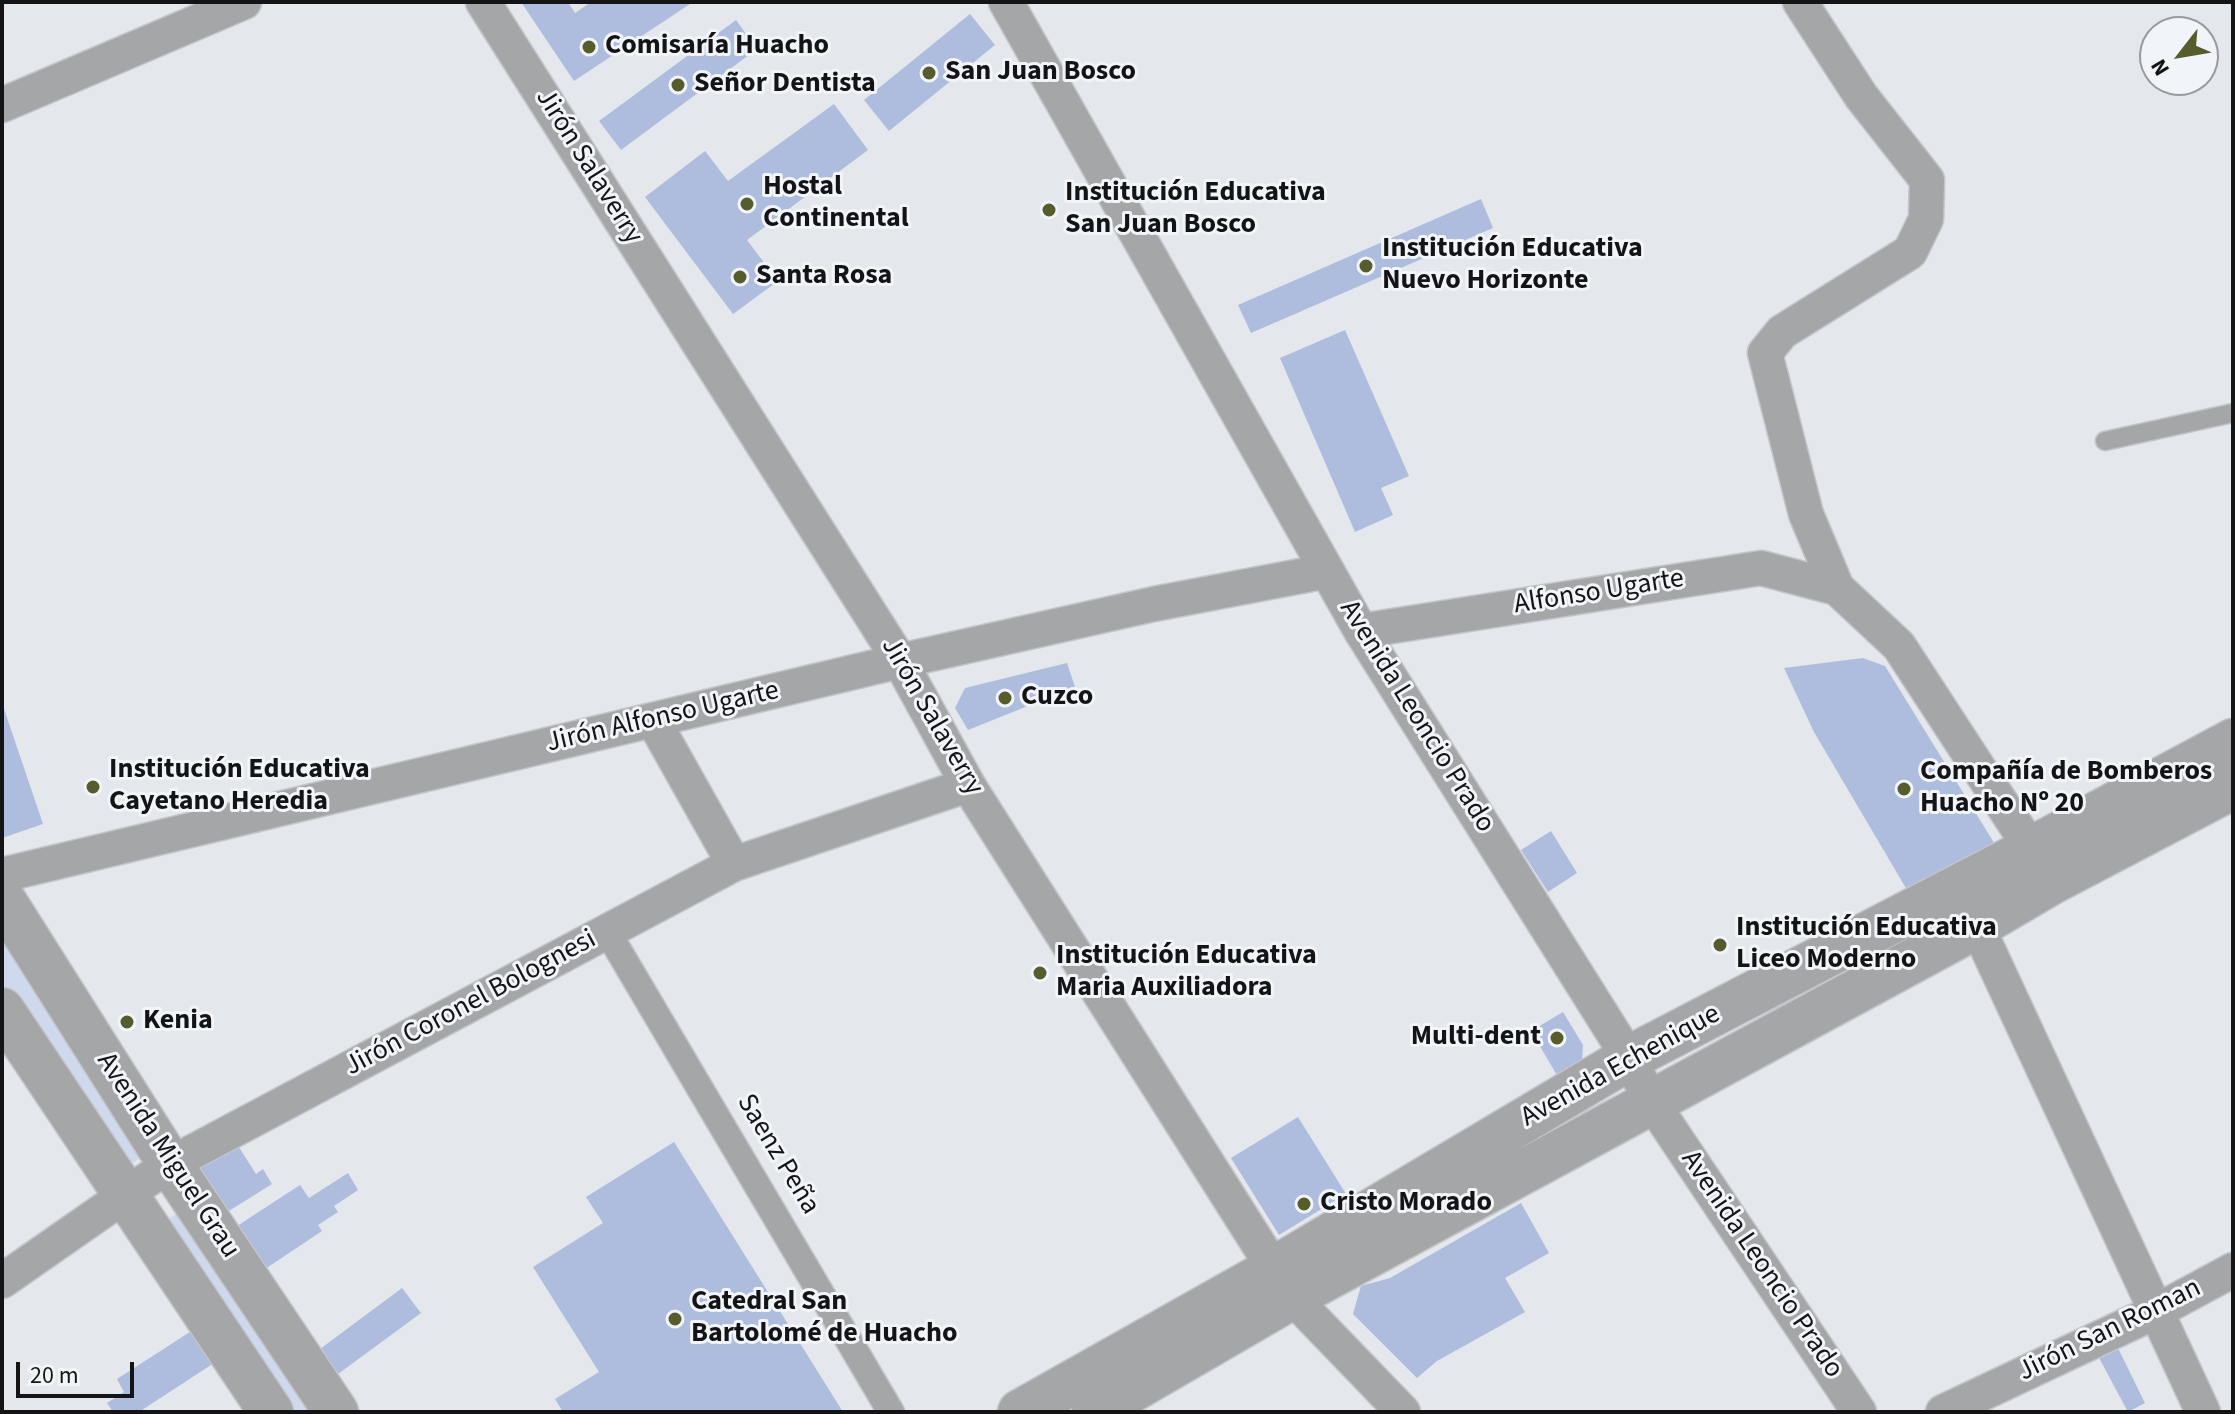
<!DOCTYPE html>
<meta charset="utf-8">
<style>
body{margin:0}
#map{position:relative;width:2235px;height:1414px;overflow:hidden;background:#e4e7ec;font-family:"Source Sans 3",sans-serif}
canvas{display:block}
.frame{position:absolute;inset:0;border:4px solid #141416;pointer-events:none}
.north{position:absolute;left:2139px;top:16px;width:80px;height:80px;box-sizing:border-box;background:#f1f4f9;border:2px solid #999a9e;border-radius:50%;rotate:239deg;font-size:22px;font-weight:700;line-height:32px;text-align:center;color:#141416}
.north::after{content:'';display:block;margin:auto;width:28px;height:36px;background:#565c2b;clip-path:polygon(50% 0,100% 100%,50% 72%,0 100%)}
.scale{position:absolute;left:16px;top:1362px;width:118px;height:36px;box-sizing:border-box;border:4px solid #141416;border-top:0;padding-left:10px;font-size:24px;line-height:28px;white-space:nowrap;color:#141416;-webkit-text-stroke:6px #f1f4f9;paint-order:stroke}
</style>
<div id="map">
<canvas width="2235" height="1414"></canvas>
<div class="frame"></div>
<div class="north">N</div>
<div class="scale">20 m</div>
</div>
<script>
const g = document.querySelector('canvas').getContext('2d');
g.lineJoin = 'round';
function fillPath(path, color) {
  g.fillStyle = color;
  g.fill(path, 'evenodd');
}
function strokePath(path, color, width, dash) {
  g.strokeStyle = color;
  g.lineWidth = width;
  g.lineCap = dash ? 'butt' : 'round';
  g.setLineDash(dash || []);
  g.stroke(path);
}
function label(font, color, halo, rows, align = 'center') {
  g.font = font + ' "Source Sans 3",sans-serif';
  g.lineWidth = 6;
  g.setLineDash([]);
  g.textBaseline = 'middle';
  g.strokeStyle = halo;
  g.fillStyle = color;
  for (const [text, x, y, turn = 0] of rows) {
    g.save();
    g.translate(x, y);
    g.rotate((+turn || 0) * Math.PI / 180);
    g.textAlign = isNaN(turn) ? turn : align;
    if (halo) g.strokeText(text, 0, 0);
    g.fillText(text, 0, 0);
    g.restore();
  }
}
const green = new Path2D(`
 M 2,919 L 147,1154 L 124,1168 L 2,989 Z
 M 188,1207 L 320,1412 L 277,1412 L 158,1225 Z`);
const building = new Path2D(`
 M 521,2 L 568,2 L 575,13 L 591,2 L 693,2 L 574,81 Z
 M 970,14 L 995,45 L 889,131 L 864,100 Z
 M 736,20 L 757,49 L 621,150 L 599,121 Z
 M 834,104 L 868,150 L 747,240 L 778,281 L 733,314 L 645,197 L 705,151 L 728,181 Z
 M 1481,199 L 1493,228 L 1251,333 L 1238,305 Z
 M 1345,330 L 1409,476 L 1381,488 L 1393,515 L 1355,532 L 1280,358 Z
 M 1863,658 L 1885,666 L 1996,846 L 1910,895 L 1814,732 L 1784,668 Z
 M 1067,663 L 1075,687 L 968,730 L 955,708 L 965,688 Z
 M 2,703 L 43,824 L 2,838 Z
 M 1551,831 L 1577,873 L 1548,892 L 1521,850 Z
 M 1563,1012 L 1583,1045 L 1582,1063 L 1558,1077 L 1531,1031 Z
 M 1298,1117 L 1346,1194 L 1279,1235 L 1231,1158 Z
 M 233,1138 L 256,1174 L 263,1169 L 272,1184 L 221,1216 L 195,1173 L 200,1158 Z
 M 674,1142 L 843,1412 L 563,1412 L 555,1399 L 599,1372 L 533,1267 L 603,1223 L 586,1197 Z
 M 348,1173 L 358,1190 L 334,1206 L 338,1212 L 318,1225 L 322,1231 L 259,1273 L 231,1230 L 300,1185 L 309,1198 Z
 M 1521,1203 L 1549,1253 L 1505,1278 L 1525,1312 L 1437,1361 L 1417,1378 L 1353,1314 L 1361,1286 L 1390,1278 Z
 M 402,1288 L 421,1313 L 334,1377 L 316,1352 Z
 M 193,1330 L 214,1363 L 139,1412 L 113,1412 L 107,1403 L 124,1392 L 117,1379 Z
 M 2116,1344 L 2145,1403 L 2128,1412 L 2097,1354 Z`);
const service = new Path2D(`
 M 2105,441 L 2233,413`);
const pedestrian = new Path2D(`
 M 607,931 L 891,1412`);
const minor = new Path2D(`
 M 483,2 L 900,661 L 968,785 L 1292,1297 L 1403,1412
 M 1006,2 L 1361,631 L 1629,1058 L 1651,1101 L 1859,1412
 M 1800,2 L 1861,96 L 1927,180 L 1926,219 L 1910,252 L 1782,332 L 1765,353 L 1806,514 L 1837,588 L 1899,646 L 2043,867
 M 2,105 L 244,2
 M 1361,631 L 1761,568 L 1837,588
 M 653,720 L 734,864
 M 2,875 L 900,661 L 1154,604 L 1327,571
 M 1977,926 L 2203,1412
 M 2,1281 L 170,1164 L 734,864 L 968,785
 M 1943,1412 L 2157,1311 L 2233,1270`);
const tertiary = new Path2D(`
 M 2,898 L 170,1164 L 336,1412
 M 2,1010 L 271,1412
 M 1020,1412 L 1274,1269 L 1629,1058 L 2033,848 L 2233,741
 M 1094,1412 L 1292,1297 L 1977,926 L 2052,882 L 2233,787`);
const markers = [
 [589,47,8,"#565c2b"],
 [929,73,8,"#565c2b"],
 [678,85,8,"#565c2b"],
 [747,204,8,"#565c2b"],
 [1049,210,8,"#565c2b"],
 [1366,266,8,"#565c2b"],
 [740,277,8,"#565c2b"],
 [1005,698,8,"#565c2b"],
 [93,787,8,"#565c2b"],
 [1904,789,8,"#565c2b"],
 [1720,945,8,"#565c2b"],
 [1040,973,8,"#565c2b"],
 [127,1022,8,"#565c2b"],
 [1557,1038,8,"#565c2b"],
 [1304,1204,8,"#565c2b"],
 [675,1319,8,"#565c2b"]
];
const poiNames = [
 ["Comisaría Huacho",605,47],
 ["San Juan Bosco",945,73],
 ["Señor Dentista",694,85],
 ["Hostal",763,188],
 ["Continental",763,220],
 ["Institución Educativa",1065,194],
 ["San Juan Bosco",1065,226],
 ["Institución Educativa",1382,250],
 ["Nuevo Horizonte",1382,282],
 ["Santa Rosa",756,277],
 ["Cuzco",1021,698],
 ["Institución Educativa",109,771],
 ["Cayetano Heredia",109,803],
 ["Compañía de Bomberos",1920,773],
 ["Huacho Nº 20",1920,805],
 ["Institución Educativa",1736,929],
 ["Liceo Moderno",1736,961],
 ["Institución Educativa",1056,957],
 ["Maria Auxiliadora",1056,989],
 ["Kenia",143,1022],
 ["Multi-dent",1541,1038,"right"],
 ["Cristo Morado",1320,1204],
 ["Catedral San",691,1303],
 ["Bartolomé de Huacho",691,1335]
];
const streetNames = [
 ["Jirón Salaverry",588,167,58],
 ["Alfonso Ugarte",1599,593,-9],
 ["Jirón Salaverry",931,717,60],
 ["Avenida Leoncio Prado",1416,717,58],
 ["Jirón Alfonso Ugarte",663,718,-13],
 ["Jirón Coronel Bolognesi",471,1004,-28],
 ["Avenida Echenique",1621,1067,-29],
 ["Saenz Peña",777,1155,59],
 ["Avenida Miguel Grau",167,1156,57],
 ["Avenida Leoncio Prado",1761,1265,56],
 ["Jirón San Roman",2110,1331,-26]
];
fillPath(green, '#cfd9ee');
fillPath(building, '#aebddd');
strokePath(service, '#c3c5ca', 21);
strokePath(pedestrian, '#c3c5ca', 29);
strokePath(minor, '#c3c5ca', 37);
strokePath(tertiary, '#c3c5ca', 47);
strokePath(service, '#a5a6a8', 18);
strokePath(pedestrian, '#a5a6a8', 26);
strokePath(minor, '#a5a6a8', 34);
strokePath(tertiary, '#a5a6a8', 44);
for (const [x, y, r, color] of markers) {
  const dot = new Path2D();
  dot.arc(x, y, r, 0, 2 * Math.PI);
  g.fillStyle = color;
  g.fill(dot);
  strokePath(dot, '#f1f4f9', 3);
}
label('bold 28px', '#141416', '#f1f4f9', poiNames, 'left');
label('28px', '#141416', '#f1f4f9', streetNames);
</script>
